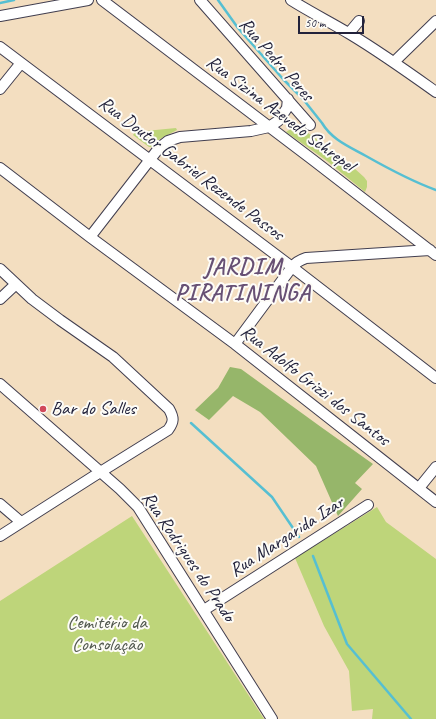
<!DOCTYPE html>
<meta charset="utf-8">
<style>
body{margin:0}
#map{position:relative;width:436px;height:719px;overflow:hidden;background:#f3dec0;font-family:Caveat,sans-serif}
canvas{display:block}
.scale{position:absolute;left:298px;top:16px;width:66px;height:18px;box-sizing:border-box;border:2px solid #22223b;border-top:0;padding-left:5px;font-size:12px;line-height:14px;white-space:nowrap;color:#22223b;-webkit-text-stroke:3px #fdfcf7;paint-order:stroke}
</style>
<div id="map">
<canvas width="436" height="719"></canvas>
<div class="scale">50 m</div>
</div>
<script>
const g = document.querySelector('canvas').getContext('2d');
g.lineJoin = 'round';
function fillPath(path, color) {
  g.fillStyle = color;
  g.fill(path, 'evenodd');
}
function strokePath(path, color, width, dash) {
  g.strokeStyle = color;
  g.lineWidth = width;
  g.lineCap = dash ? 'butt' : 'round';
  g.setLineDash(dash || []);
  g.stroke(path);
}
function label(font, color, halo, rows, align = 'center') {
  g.font = font + ' Caveat,sans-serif';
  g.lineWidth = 4;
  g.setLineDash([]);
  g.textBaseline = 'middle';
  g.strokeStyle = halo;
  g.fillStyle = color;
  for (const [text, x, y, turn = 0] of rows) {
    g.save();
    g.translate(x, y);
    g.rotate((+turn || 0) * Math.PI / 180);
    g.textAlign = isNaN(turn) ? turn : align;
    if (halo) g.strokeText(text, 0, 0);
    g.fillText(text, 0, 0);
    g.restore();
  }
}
const green = new Path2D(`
 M 297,125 L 344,159 L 364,177 L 367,181 L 367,187 L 365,192 L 327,161 L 286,132 Z
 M 176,128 L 177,130 L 160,139 L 152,147 L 149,147 L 133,135 L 135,132 Z
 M 377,507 L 386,522 L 436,559 L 436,719 L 372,719 L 373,709 L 352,711 L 349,671 L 324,626 L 295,558 Z
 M 132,516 L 264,719 L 0,719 L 0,601 Z`);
const forest = new Path2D(`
 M 230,367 L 241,369 L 321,427 L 373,464 L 355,483 L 362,489 L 338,516 L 316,466 L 260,412 L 233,396 L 209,420 L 195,410 L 218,388 Z`);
const stream = new Path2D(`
 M 218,0 L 238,28 L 283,79 L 303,99 L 322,123 C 332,140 350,147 366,156 C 389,169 411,181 436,190
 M 0,3 L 14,0
 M 191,423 L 272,497 L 299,537
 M 313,556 L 347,644 L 411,719`);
const minor = new Path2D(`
 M 102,0 L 313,160 L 436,255
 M 200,0 L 310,125
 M 291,0 C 310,12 330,22 350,34 C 380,52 408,72 436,92
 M 0,16 L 88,0
 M 349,33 L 359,21
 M 0,47 L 292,267 L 436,378
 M 394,62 L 436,21
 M 0,89 L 21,63
 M 0,168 L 90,237 L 235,344 L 436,502
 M 90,237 L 159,148 L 168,141 L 180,137 L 251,131 L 269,127 L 278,121 L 283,114 L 287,108 L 288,99
 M 0,269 L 32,299 L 60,320 L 113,357 L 169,409 C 174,418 174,422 168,430 L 94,476 L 0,536
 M 0,299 L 16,284
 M 235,344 L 292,267 C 296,262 300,260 306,258 L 430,250
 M 0,384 L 120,489 L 138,507 L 272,719
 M 419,488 L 436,467
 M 0,504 L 21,522
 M 204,610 L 368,505`);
const markers = [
 [43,409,4,"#d1495b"]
];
const streetNames = [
 ["Rua Pedro Peres",276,60,49],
 ["Rua Sizina Azevedo Schrepel",280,114,37],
 ["Rua Doutor Gabriel Rezende Passos",191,169,37],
 ["Rua Adolfo Grizzi dos Santos",315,386,38],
 ["Rua Margarida Izar",287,537,-33],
 ["Rua Rodrigues do Prado",188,557,56]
];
const poiNames = [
 ["Bar do Salles",51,409]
];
const parkNames = [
 ["Cemitério da",107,623],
 ["Consolação",107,645]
];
const districtNames = [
 ["JARDIM",243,268],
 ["PIRATININGA",243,294]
];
fillPath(green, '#bed57a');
fillPath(forest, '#96b66a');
strokePath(stream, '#56bfd2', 2.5);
strokePath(minor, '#413e4f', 12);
strokePath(minor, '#fff', 10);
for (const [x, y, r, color] of markers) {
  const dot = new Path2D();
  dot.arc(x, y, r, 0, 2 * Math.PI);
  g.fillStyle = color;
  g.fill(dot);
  strokePath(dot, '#fdfcf7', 1.5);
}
label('19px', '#22223b', '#fdfcf7', streetNames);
label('19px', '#22223b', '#fdfcf7', poiNames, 'left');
label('19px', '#51584e', '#fdfcf7', parkNames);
g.letterSpacing = '1px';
label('bold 23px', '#675074', '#fdfcf7', districtNames);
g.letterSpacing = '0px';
</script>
